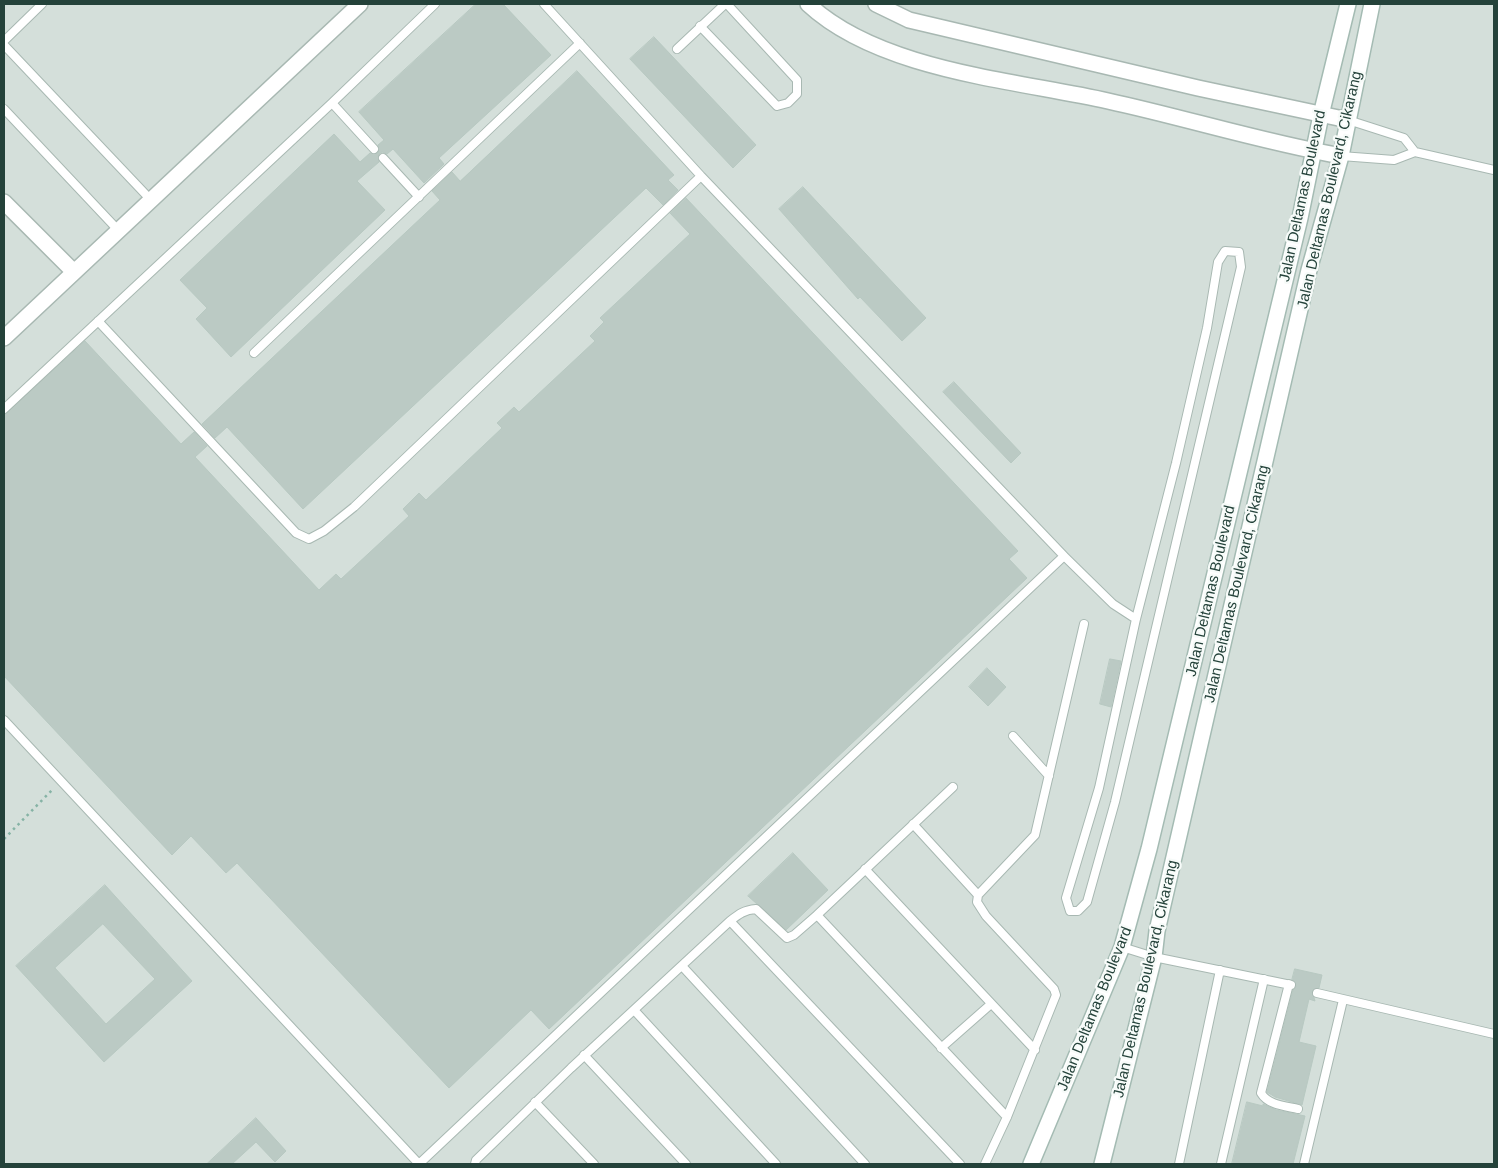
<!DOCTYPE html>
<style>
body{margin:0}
#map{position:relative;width:1498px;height:1168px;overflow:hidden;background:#e6efeb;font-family:Helvetica,sans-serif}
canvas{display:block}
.frame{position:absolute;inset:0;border:5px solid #24423a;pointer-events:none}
</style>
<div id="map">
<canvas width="1498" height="1168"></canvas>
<div class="frame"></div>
</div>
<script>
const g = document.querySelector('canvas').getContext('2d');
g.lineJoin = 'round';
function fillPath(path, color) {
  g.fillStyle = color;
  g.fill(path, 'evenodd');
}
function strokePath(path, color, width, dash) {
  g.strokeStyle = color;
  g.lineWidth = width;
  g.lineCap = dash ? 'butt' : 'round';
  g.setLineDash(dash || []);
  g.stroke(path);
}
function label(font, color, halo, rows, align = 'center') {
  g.font = font + ' Helvetica,sans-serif';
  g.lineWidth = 4.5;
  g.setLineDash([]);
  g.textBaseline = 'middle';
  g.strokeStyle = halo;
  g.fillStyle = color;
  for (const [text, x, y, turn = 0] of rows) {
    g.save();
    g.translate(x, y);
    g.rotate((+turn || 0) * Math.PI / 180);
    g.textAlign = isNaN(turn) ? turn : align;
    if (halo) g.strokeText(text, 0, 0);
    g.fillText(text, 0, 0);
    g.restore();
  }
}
const built = new Path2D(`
 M 4,4 L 1494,4 L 1494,1164 L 4,1164 Z`);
const building = new Path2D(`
 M 476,4 L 503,4 L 551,55 L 439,158 L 444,164 L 424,183 L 393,149 L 387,154 L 382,152 L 379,154 L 379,162 L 357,181 L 385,210 L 231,357 L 196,319 L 207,308 L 180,280 L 334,134 L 360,162 L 370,153 L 378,153 L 378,145 L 384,140 L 359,112 Z
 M 654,37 L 756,145 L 733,168 L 630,59 Z
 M 577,71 L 674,175 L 668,180 L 678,190 L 663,205 L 646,188 L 303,509 L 227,427 L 215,438 L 202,424 L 440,200 L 432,191 L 452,172 L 460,181 Z
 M 803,187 L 926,318 L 902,341 L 860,297 L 858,299 L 779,209 Z
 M 686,198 L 1018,551 L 1009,559 L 1027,578 L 549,1029 L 531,1010 L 449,1088 L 237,863 L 226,873 L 191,836 L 172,855 L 4,676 L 4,415 L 85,341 L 181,444 L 194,432 L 207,446 L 195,457 L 319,590 L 336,574 L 341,579 L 409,516 L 403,509 L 419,493 L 426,500 L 502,428 L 497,423 L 514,407 L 519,412 L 595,341 L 590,336 L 604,322 L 600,318 L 690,234 L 670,213 Z
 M 954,382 L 1021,453 L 1011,463 L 943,392 Z
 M 1110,659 L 1121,661 L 1111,707 L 1100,704 Z
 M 987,668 L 1006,687 L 988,706 L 969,687 Z
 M 793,853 L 828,890 L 786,930 L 748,896 Z
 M 105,885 L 192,981 L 104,1062 L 16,966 ZM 103,924 L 155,979 L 106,1024 L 55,968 Z
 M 1295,969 L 1322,975 L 1319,988 L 1312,991 L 1315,1001 L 1309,999 L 1299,1042 L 1316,1046 L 1302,1105 L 1275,1097 L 1267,1092 L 1293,990 L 1296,987 L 1292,980 Z
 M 1247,1102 L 1263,1106 L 1263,1104 L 1276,1110 L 1305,1116 L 1293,1164 L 1232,1164 Z
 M 256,1118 L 286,1151 L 275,1162 L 256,1142 L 232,1164 L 207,1164 Z`);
const path = new Path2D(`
 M 4,839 L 54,788`);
const lane = new Path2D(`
 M 544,4 L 701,176 L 1064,556 L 1113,604 L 1136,619
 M 700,26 L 777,106 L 788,103 L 797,94 L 797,80 L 727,4
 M 4,41 L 42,4
 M 4,45 L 150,199
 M 677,49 L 725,4
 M 332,103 L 374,149
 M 4,109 L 118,230
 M 1348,120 L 1404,138 L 1415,152
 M 1341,156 L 1394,160 L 1415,152 L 1494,170
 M 383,158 L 419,197
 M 1225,251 L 1239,252 L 1241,267 L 1115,802 L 1087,902 L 1078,911 L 1070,911 L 1066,898 L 1099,788 L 1136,619 L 1176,463 L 1207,328 L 1218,262 Z
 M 98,321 L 296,533 L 309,539 L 324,531 L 354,507 L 701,176
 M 254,353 L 580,43
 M 4,409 L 332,103 L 435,4
 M 4,720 L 419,1164
 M 1013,736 L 1049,776
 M 913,824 L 978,895
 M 865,869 L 1035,1050
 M 817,915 L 953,787
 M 730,921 L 960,1164
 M 1122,947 L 1154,957 L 1291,985
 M 682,966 L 865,1164
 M 1289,984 L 1261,1093 C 1268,1105 1285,1106 1298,1109
 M 1317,993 L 1494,1034
 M 634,1010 L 776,1164
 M 941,1048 L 991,1004
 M 584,1055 L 686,1164
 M 535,1102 L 594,1164
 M 419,1164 L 1064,556
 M 475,1164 L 476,1160 L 571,1068 L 730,921 C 739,914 744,910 756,909 L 787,938 L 794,935 L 817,915 L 1007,1117
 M 985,1164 L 1007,1117 L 1056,995 L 1054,989 L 986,916 L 977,902 L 978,895 L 1035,835 L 1084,624
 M 1179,1164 L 1220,970
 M 1221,1164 L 1264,979
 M 1304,1164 L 1343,1000`);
const street = new Path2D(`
 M 808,4 C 880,71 1015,80 1108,101 C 1186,118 1262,142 1341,156
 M 876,4 L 909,20 L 1198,88 L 1348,120
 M 4,202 L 74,272
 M 4,338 L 360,4`);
const secondary = new Path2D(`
 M 1031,1164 L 1122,947 L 1149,849 L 1300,218 L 1321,115 L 1348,4
 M 1102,1164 L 1154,957 L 1157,931 L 1309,270 L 1341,156 L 1372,4`);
const streetNames = [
 ["Jalan Deltamas Boulevard, Cikarang",1330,190,-77],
 ["Jalan Deltamas Boulevard",1303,196,-78],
 ["Jalan Deltamas Boulevard, Cikarang",1237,584,-77],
 ["Jalan Deltamas Boulevard",1211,591,-77],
 ["Jalan Deltamas Boulevard, Cikarang",1146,979,-77],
 ["Jalan Deltamas Boulevard",1095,1009,-68]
];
fillPath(built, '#d4dfda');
fillPath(building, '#bbcac4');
strokePath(building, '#b8c9c2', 1);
strokePath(lane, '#a8b8b2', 10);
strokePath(street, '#a8b8b2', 18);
strokePath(secondary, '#a4bbb3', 18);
strokePath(path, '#86b3a5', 2.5, [2.5, 4]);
strokePath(lane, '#fff', 8);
strokePath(street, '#fff', 15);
strokePath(secondary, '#fff', 15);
label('15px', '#24423a', '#f7fbf9', streetNames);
</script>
